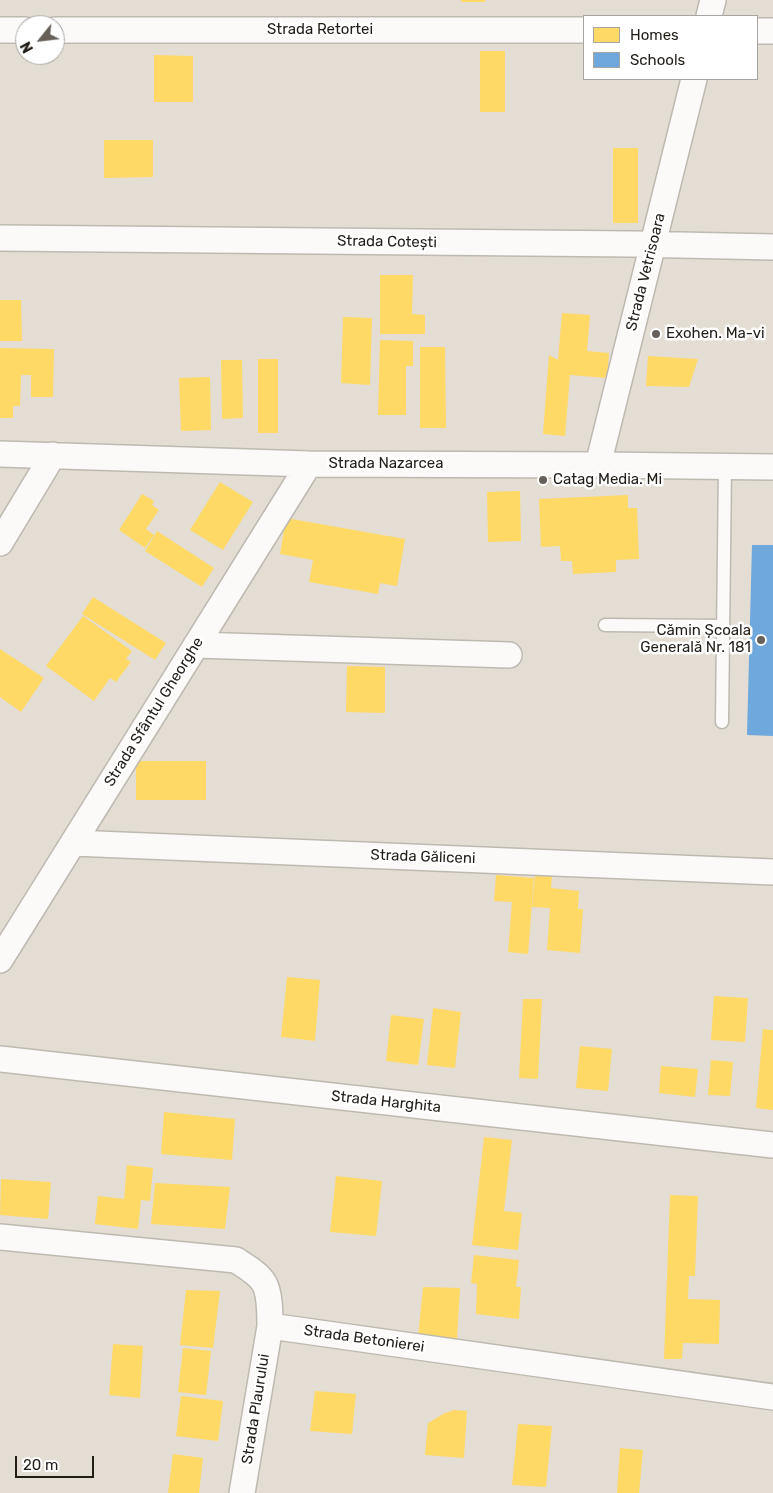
<!DOCTYPE html>
<meta charset="utf-8">
<style>
body{margin:0}
#map{position:relative;width:773px;height:1493px;overflow:hidden;background:#e3ddd3;font-family:Rubik,sans-serif}
canvas{display:block}
.legend{position:absolute;left:583px;top:15px;width:175px;height:65px;box-sizing:border-box;background:#fff;border:1px solid #a7a5a2;margin:0;padding:6px 9px;list-style:none;font-size:15px;color:#221d17}
.legend li{display:flex;align-items:center;gap:10px;height:25px}
.legend b{width:25px;border:1px solid #a7a5a2}
.north{position:absolute;left:15px;top:15px;width:50px;height:50px;box-sizing:border-box;background:#fff;border:1px solid #a7a5a2;border-radius:50%;rotate:241deg;font-size:14px;font-weight:700;line-height:20px;text-align:center;color:#221d17}
.north::after{content:'';display:block;margin:auto;width:18px;height:22px;background:#666059;clip-path:polygon(50% 0,100% 100%,50% 72%,0 100%)}
.scale{position:absolute;left:15px;top:1456px;width:79px;height:22px;box-sizing:border-box;border:2px solid #221d17;border-top:0;padding-left:6px;font-size:15px;line-height:18px;white-space:nowrap;color:#221d17;-webkit-text-stroke:4px #fff;paint-order:stroke}
</style>
<div id="map">
<canvas width="773" height="1493"></canvas>
<ul class="legend">
<li><b style="height:14px;background:#ffd966"></b>Homes</li>
<li><b style="height:14px;background:#6fa8dc"></b>Schools</li>
</ul>
<div class="north">N</div>
<div class="scale">20 m</div>
</div>
<script>
const g = document.querySelector('canvas').getContext('2d');
g.lineJoin = 'round';
function fillPath(path, color) {
  g.fillStyle = color;
  g.fill(path, 'evenodd');
}
function strokePath(path, color, width, dash) {
  g.strokeStyle = color;
  g.lineWidth = width;
  g.lineCap = dash ? 'butt' : 'round';
  g.setLineDash(dash || []);
  g.stroke(path);
}
function label(font, color, halo, rows, align = 'center') {
  g.font = font + ' Rubik,sans-serif';
  g.lineWidth = 5;
  g.setLineDash([]);
  g.textBaseline = 'middle';
  g.strokeStyle = halo;
  g.fillStyle = color;
  for (const [text, x, y, turn = 0] of rows) {
    g.save();
    g.translate(x, y);
    g.rotate((+turn || 0) * Math.PI / 180);
    g.textAlign = isNaN(turn) ? turn : align;
    if (halo) g.strokeText(text, 0, 0);
    g.fillText(text, 0, 0);
    g.restore();
  }
}
const homes = new Path2D(`
 M 461,0 L 485,0 L 485,2 L 461,2 Z
 M 480,51 L 505,51 L 505,112 L 480,112 Z
 M 154,55 L 193,56 L 193,102 L 154,102 Z
 M 104,140 L 153,140 L 153,177 L 104,178 Z
 M 613,148 L 638,148 L 638,223 L 613,223 Z
 M 380,275 L 413,275 L 412,314 L 425,315 L 425,334 L 380,334 Z
 M 0,300 L 21,300 L 22,341 L 0,341 Z
 M 562,313 L 590,315 L 587,351 L 609,353 L 607,378 L 570,375 L 565,436 L 543,434 L 549,355 L 558,360 Z
 M 343,317 L 372,318 L 370,385 L 341,383 Z
 M 380,340 L 413,341 L 413,366 L 406,366 L 406,415 L 378,415 Z
 M 420,347 L 445,347 L 446,428 L 420,428 Z
 M 0,348 L 54,349 L 53,397 L 31,397 L 31,375 L 21,375 L 20,406 L 13,406 L 13,418 L 0,418 Z
 M 648,356 L 698,359 L 689,387 L 646,386 Z
 M 258,359 L 278,359 L 278,433 L 258,433 Z
 M 221,360 L 242,360 L 243,418 L 222,419 Z
 M 210,377 L 211,430 L 181,431 L 179,378 Z
 M 220,482 L 253,502 L 223,550 L 190,530 Z
 M 520,491 L 521,541 L 488,542 L 487,492 Z
 M 142,494 L 154,501 L 152,505 L 159,510 L 146,529 L 154,535 L 145,548 L 119,530 Z
 M 628,495 L 628,508 L 637,508 L 639,559 L 616,560 L 616,572 L 573,574 L 572,561 L 561,561 L 560,546 L 541,547 L 539,499 Z
 M 286,518 L 405,539 L 397,586 L 380,583 L 378,594 L 309,582 L 313,560 L 280,554 Z
 M 157,531 L 214,568 L 202,587 L 145,551 Z
 M 93,597 L 166,643 L 155,660 L 82,614 Z
 M 83,616 L 132,651 L 126,659 L 131,662 L 116,682 L 110,678 L 94,701 L 46,666 Z
 M 0,649 L 44,678 L 21,712 L 0,697 Z
 M 347,666 L 385,667 L 385,713 L 346,712 Z
 M 136,761 L 206,761 L 206,800 L 136,800 Z
 M 496,875 L 534,878 L 528,954 L 508,952 L 512,902 L 494,901 Z
 M 535,875 L 552,876 L 551,888 L 579,891 L 578,909 L 583,909 L 580,953 L 547,950 L 550,908 L 532,907 Z
 M 287,977 L 320,980 L 315,1041 L 281,1037 Z
 M 714,996 L 748,998 L 745,1042 L 711,1040 Z
 M 523,999 L 542,999 L 538,1079 L 519,1078 Z
 M 433,1008 L 461,1012 L 455,1068 L 427,1065 Z
 M 391,1015 L 424,1019 L 418,1065 L 386,1061 Z
 M 763,1029 L 773,1030 L 773,1110 L 756,1108 Z
 M 580,1046 L 612,1049 L 608,1091 L 576,1088 Z
 M 711,1060 L 733,1062 L 730,1096 L 708,1095 Z
 M 661,1066 L 698,1069 L 695,1097 L 659,1093 Z
 M 164,1112 L 235,1119 L 232,1160 L 161,1154 Z
 M 484,1137 L 512,1140 L 504,1211 L 522,1213 L 518,1250 L 472,1245 Z
 M 127,1165 L 153,1168 L 150,1201 L 141,1200 L 138,1229 L 95,1224 L 98,1196 L 124,1199 Z
 M 336,1176 L 382,1181 L 376,1236 L 330,1232 Z
 M 1,1179 L 51,1182 L 48,1219 L 0,1215 Z
 M 155,1183 L 230,1187 L 225,1229 L 151,1224 Z
 M 670,1195 L 698,1196 L 695,1276 L 689,1276 L 688,1299 L 720,1300 L 719,1344 L 683,1343 L 682,1359 L 664,1359 Z
 M 474,1255 L 519,1260 L 516,1287 L 521,1287 L 519,1319 L 476,1314 L 477,1284 L 471,1283 Z
 M 423,1287 L 460,1288 L 457,1339 L 418,1337 Z
 M 186,1290 L 220,1291 L 213,1348 L 180,1345 Z
 M 113,1344 L 143,1346 L 140,1398 L 109,1395 Z
 M 183,1348 L 211,1351 L 206,1395 L 178,1392 Z
 M 315,1391 L 356,1394 L 352,1434 L 310,1431 Z
 M 181,1396 L 223,1401 L 218,1441 L 176,1436 Z
 M 454,1410 L 467,1411 L 464,1458 L 425,1455 L 428,1423 L 445,1413 Z
 M 518,1424 L 552,1426 L 546,1487 L 512,1485 Z
 M 620,1448 L 643,1450 L 639,1493 L 617,1493 Z
 M 173,1454 L 203,1458 L 199,1493 L 168,1493 Z`);
const schools = new Path2D(`
 M 752,545 L 773,545 L 773,736 L 747,735 Z`);
const service = new Path2D(`
 M 605,625 L 723,626
 M 722,722 L 725,466`);
const minor = new Path2D(`
 M 709,16 L 713,0
 M 0,30 L 25,30
 M 55,30 L 584,30
 M 757,31 L 773,31
 M 0,238 L 633,244 L 773,247
 M 0,454 L 309,464 L 598,465 L 773,467
 M 598,465 L 694,79
 M 0,543 L 53,455
 M 196,645 L 509,655
 M 73,843 L 773,872
 M 0,960 L 309,464
 M 0,1059 L 773,1145
 M 0,1237 L 236,1260 C 245,1266 258,1273 264,1283 C 270,1293 270,1314 270,1326 L 242,1493
 M 270,1326 L 773,1397`);
const markers = [
 [656,334,5,"#666059"],
 [543,480,5,"#666059"],
 [761,640,5,"#666059"]
];
const streetNames = [
 ["Strada Retortei",320,30],
 ["Strada Cotești",387,242,1],
 ["Strada Vetrisoara",646,272,-76],
 ["Strada Nazarcea",386,464],
 ["Strada Sfântul Gheorghe",154,712,-58],
 ["Strada Găliceni",423,857,2],
 ["Strada Harghita",386,1102,6],
 ["Strada Betonierei",364,1339,8],
 ["Strada Plaurului",256,1409,-81]
];
const poiNames = [
 ["Exohen. Ma-vi",666,334],
 ["Catag Media. Mi",553,480],
 ["Cămin Școala",751,631,"right"],
 ["Generală Nr. 181",751,648,"right"]
];
fillPath(homes, '#ffd966');
fillPath(schools, '#6fa8dc');
strokePath(service, '#beb9b1', 15);
strokePath(minor, '#beb9b1', 28);
strokePath(service, '#fbfaf8', 12);
strokePath(minor, '#fbfaf8', 25);
for (const [x, y, r, color] of markers) {
  const dot = new Path2D();
  dot.arc(x, y, r, 0, 2 * Math.PI);
  g.fillStyle = color;
  g.fill(dot);
  strokePath(dot, '#fff', 2);
}
label('15px', '#221d17', '#fff', streetNames);
label('15px', '#221d17', '#fff', poiNames, 'left');
</script>
